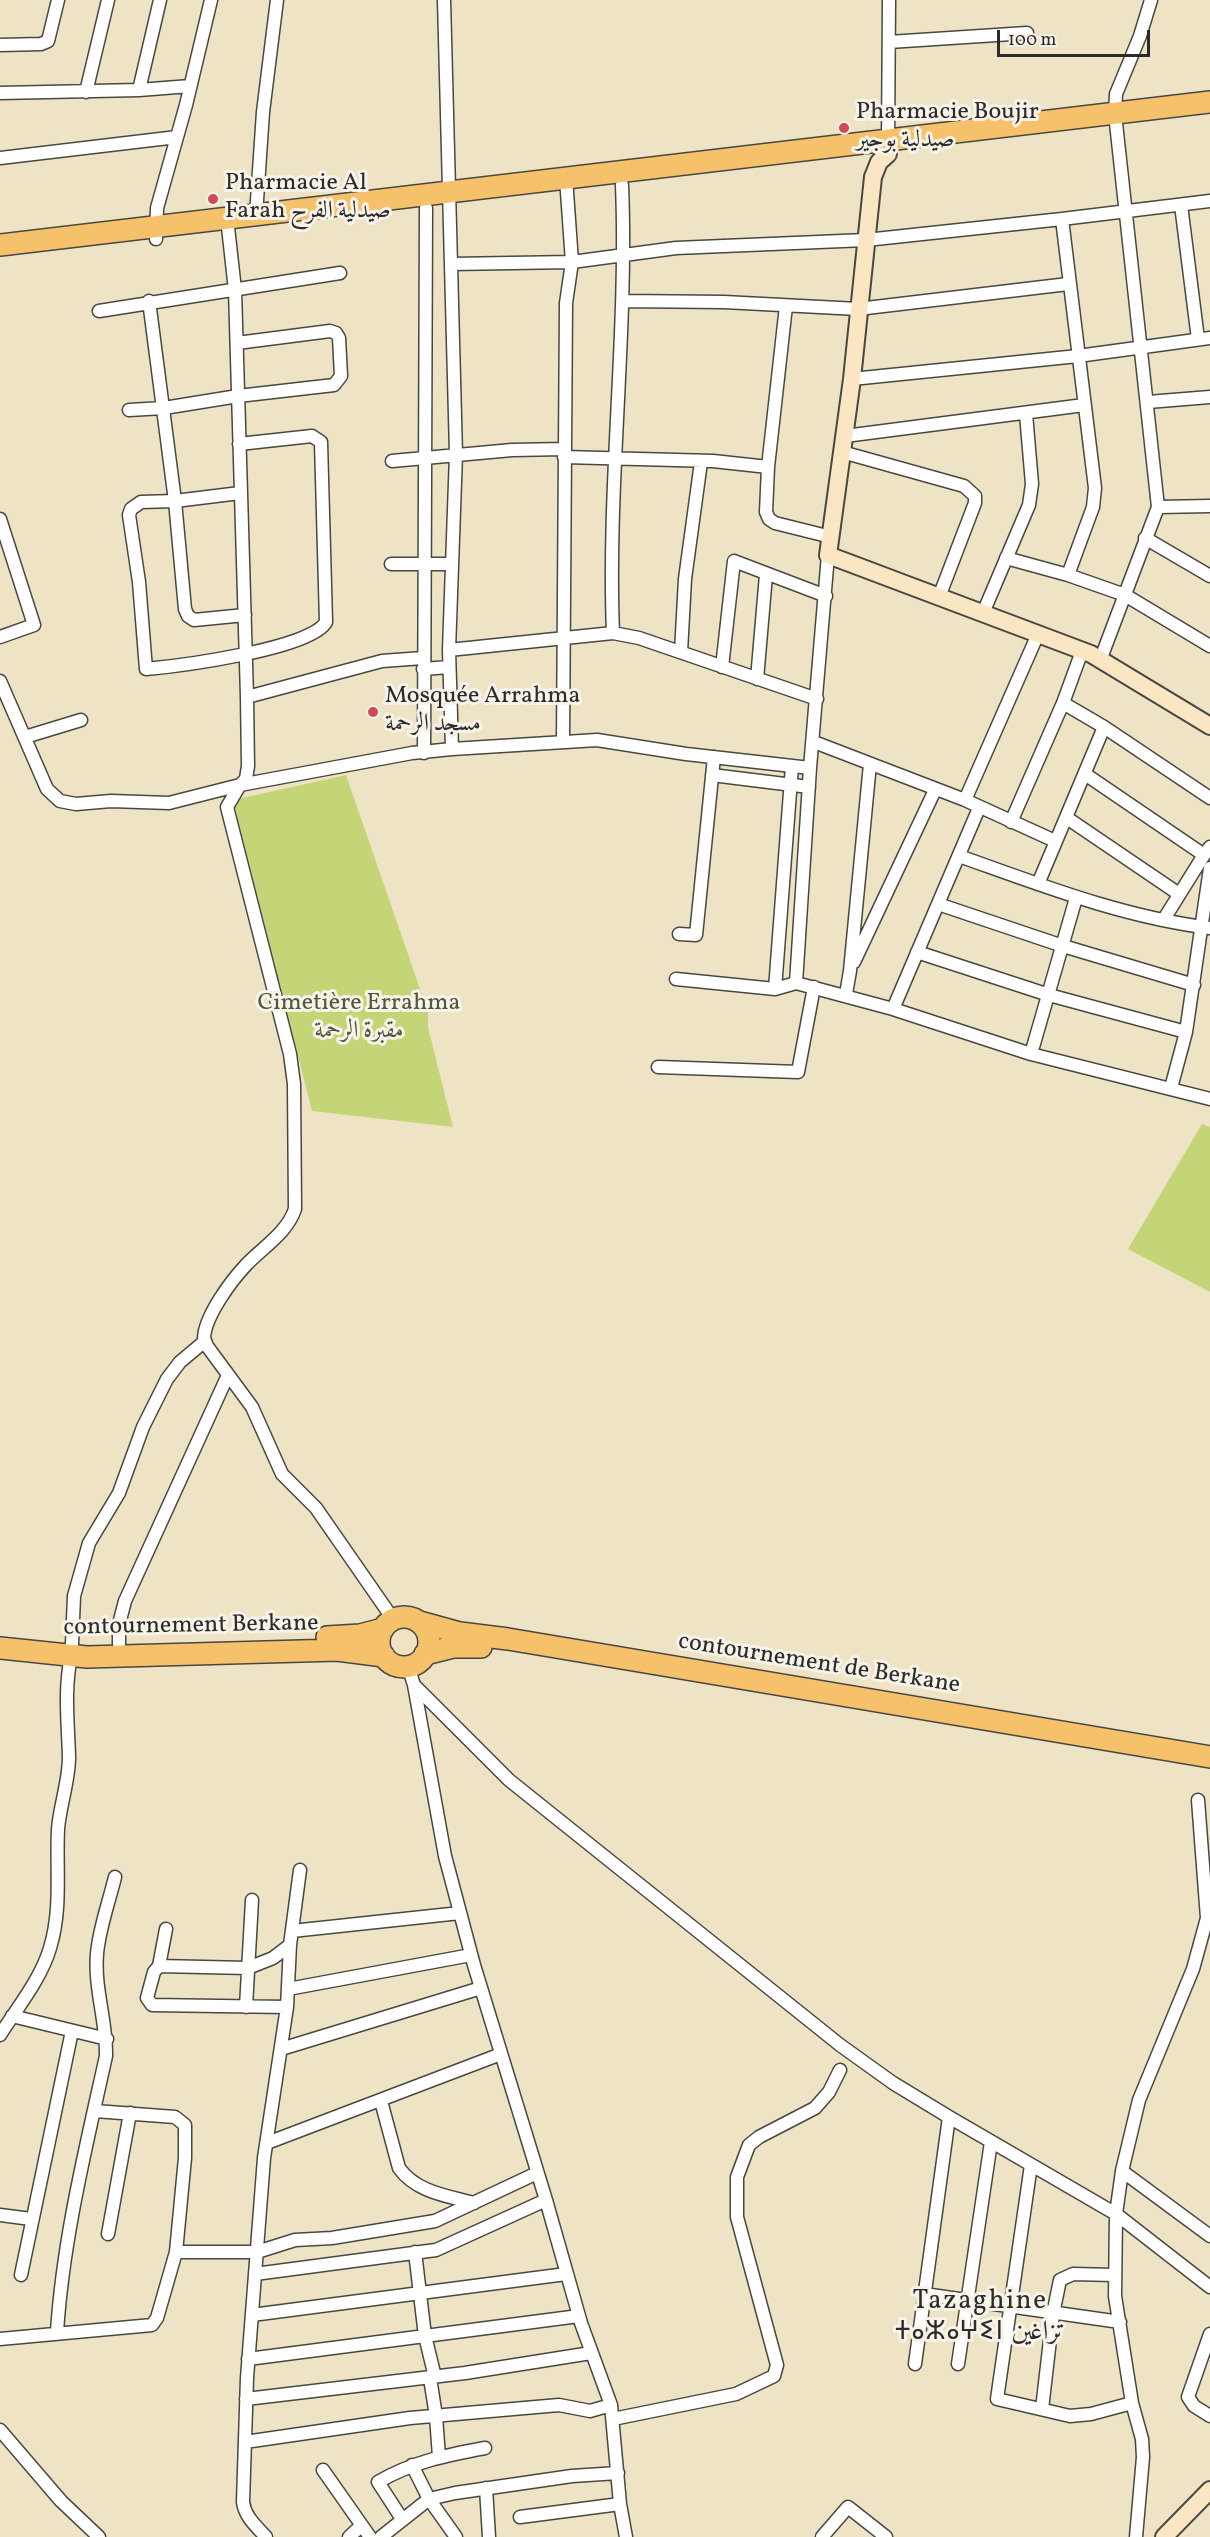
<!DOCTYPE html>
<meta charset="utf-8">
<style>
body{margin:0}
#map{position:relative;width:1210px;height:2537px;overflow:hidden;background:#efe3c5;font-family:Vollkorn,serif}
canvas{display:block}
.scale{position:absolute;left:997px;top:30px;width:153px;height:27px;box-sizing:border-box;border:3px solid #2b2b2b;border-top:0;padding-left:8px;font-size:18px;line-height:21px;white-space:nowrap;color:#2b2b2b;-webkit-text-stroke:4px #f7f3e8;paint-order:stroke}
</style>
<div id="map">
<canvas width="1210" height="2537"></canvas>
<div class="scale">100 m</div>
</div>
<script>
const g = document.querySelector('canvas').getContext('2d');
g.lineJoin = 'round';
function fillPath(path, color) {
  g.fillStyle = color;
  g.fill(path, 'evenodd');
}
function strokePath(path, color, width, dash) {
  g.strokeStyle = color;
  g.lineWidth = width;
  g.lineCap = dash ? 'butt' : 'round';
  g.setLineDash(dash || []);
  g.stroke(path);
}
function label(font, color, halo, rows, align = 'center') {
  g.font = font + ' Vollkorn,Amiri,"Noto Sans Tifinagh",serif';
  g.lineWidth = 6;
  g.setLineDash([]);
  g.textBaseline = 'middle';
  g.strokeStyle = halo;
  g.fillStyle = color;
  for (const [text, x, y, turn = 0] of rows) {
    g.save();
    g.translate(x, y);
    g.rotate((+turn || 0) * Math.PI / 180);
    g.textAlign = isNaN(turn) ? turn : align;
    if (halo) g.strokeText(text, 0, 0);
    g.fillText(text, 0, 0);
    g.restore();
  }
}
const green = new Path2D(`
 M 346,775 L 428,1012 L 428,1027 L 453,1127 L 312,1111 L 233,800 Z
 M 1202,1124 L 1210,1127 L 1210,1292 L 1128,1249 Z`);
const street = new Path2D(`
 M 444,0 L 456,454 L 449,650 L 452,749 L 597,740 L 686,754 L 810,768
 M 889,42 L 1027,33
 M 0,45 L 41,44 L 48,41 L 58,0
 M 139,90 L 160,0
 M 86,92 L 108,0
 M 0,93 L 139,90 L 190,86
 M 888,143 L 889,0
 M 0,158 L 177,137
 M 1181,205 L 1198,339
 M 256,215 L 263,112 L 277,0
 M 227,218 L 235,290 L 247,697 L 382,661 L 423,658
 M 1062,219 L 1095,488 L 1093,507 L 1068,575
 M 156,239 L 157,208 L 186,105 L 211,0
 M 451,264 L 572,262 L 676,248 L 866,240 L 1062,219 L 1210,201
 M 149,301 L 175,501 L 185,609 L 188,616 L 194,620 L 245,615
 M 623,301 L 724,302 L 858,309 L 1068,284
 M 786,306 L 768,467 L 766,512 L 769,519 L 775,523 L 831,537
 M 99,311 L 340,273
 M 852,379 L 1078,356 L 1210,338
 M 1148,402 L 1210,397
 M 129,410 L 164,408 L 238,396 L 334,385 L 341,376 L 339,338 L 336,333 L 330,331 L 237,343
 M 845,436 L 1084,405
 M 239,444 L 312,436 L 321,442 L 326,622 C 311,649 179,666 146,669 L 139,582 L 129,515 L 131,509 L 141,502 L 175,501 L 240,493
 M 842,452 L 964,486 L 975,496 L 975,503 L 939,597
 M 564,457 L 713,461 L 768,467
 M 392,461 L 512,450 L 564,449
 M 1158,507 L 1210,506
 M 0,519 L 34,625 L 0,637
 M 1145,538 L 1210,576
 M 1006,558 L 1068,575 L 1125,595 L 1210,646
 M 391,564 L 452,564
 M 983,613 L 1029,505 L 1032,484 L 1026,414
 M 613,633 C 607,484 628,334 622,185
 M 449,650 L 613,633 L 639,638 L 817,699
 M 681,652 L 685,579 L 701,462
 M 1101,658 L 1158,507 L 1115,114 L 1116,94 L 1140,36 L 1151,0
 M 722,667 L 734,561 L 826,596
 M 423,669 L 449,667
 M 757,679 L 766,575
 M 0,681 L 47,789 L 60,801 L 76,804 L 111,801 L 169,803 L 240,785 L 412,753 L 452,749
 M 247,697 L 248,766 L 246,779 L 240,785 L 227,807 L 290,1054 L 294,1084 L 295,1209 C 287,1233 263,1247 246,1265 C 231,1281 205,1316 204,1338 L 207,1346 L 252,1407 L 282,1474 L 316,1508 L 393,1619
 M 1063,703 L 1104,727 L 1210,798
 M 25,737 L 81,720
 M 563,741 L 566,303 L 572,262 L 566,178
 M 814,742 L 965,800 L 1055,841
 M 424,753 L 426,208
 M 1085,774 L 1204,855 L 1210,847
 M 712,775 L 809,787
 M 965,800 L 1038,634
 M 1067,818 L 1179,894
 M 1011,822 L 1063,703 L 1082,651
 M 959,856 C 1041,885 1122,917 1210,928
 M 1038,884 L 1104,727
 M 938,904 L 1063,946 L 1194,985
 M 1164,919 L 1204,855
 M 679,934 L 696,935 L 714,757
 M 917,952 L 1049,995 L 1186,1032
 M 854,962 L 935,790
 M 676,979 L 775,989 L 796,983 L 893,1009 L 1031,1054 L 1210,1099
 M 796,983 L 810,768 L 828,555
 M 775,989 L 792,766
 M 846,994 L 850,971 L 870,764
 M 893,1009 L 979,808
 M 1031,1054 L 1076,898
 M 658,1067 L 798,1072 L 814,987
 M 1171,1088 L 1186,1032 L 1210,868
 M 72,1644 L 74,1596 L 89,1543 L 119,1493 L 143,1427 L 167,1379 L 180,1362 L 205,1341
 M 119,1644 L 119,1624 L 125,1601 L 228,1375
 M 408,1666 L 414,1685 L 509,1780 L 840,2045 L 893,2083 L 949,2117 L 1116,2214 L 1210,2287
 M 414,1685 L 445,1856 L 474,1965 L 546,2200 L 581,2323 L 611,2405 L 620,2504 L 626,2537
 M 166,1929 L 159,1966 L 248,1968 L 273,1958 L 290,1945
 M 292,1931 L 460,1913
 M 159,1966 L 154,1972 L 147,1998 L 152,2005 L 287,2007
 M 288,1989 L 471,1955
 M 246,2007 L 252,1900
 M 12,2016 L 107,2039
 M 0,2035 C 17,2008 41,1979 50,1948 C 62,1909 56,1869 58,1829 C 60,1805 69,1781 69,1757 C 68,1722 64,1691 71,1656
 M 281,2049 L 481,1988
 M 381,2101 L 399,2168 C 416,2192 447,2196 474,2203
 M 95,2111 L 175,2117 L 185,2125 L 185,2158 L 176,2252
 M 267,2143 L 501,2054
 M 1031,2165 L 997,2399 L 1070,2416 L 1091,2414 L 1132,2403
 M 1122,2171 L 1210,2236
 M 0,2215 L 31,2219
 M 108,2234 L 130,2113
 M 415,2252 L 425,2336 L 435,2377
 M 255,2274 L 436,2250 L 546,2200
 M 21,2275 L 72,2031
 M 924,2294 L 1120,2322
 M 252,2315 L 566,2274
 M 57,2332 C 63,2239 86,2147 106,2056 C 107,2022 94,1989 97,1954 C 99,1929 109,1902 115,1877
 M 1210,2334 L 1188,2397 L 1194,2406 L 1210,2416
 M 0,2339 L 152,2325 L 157,2318 L 176,2252 L 257,2252 L 295,2240 L 332,2238 L 435,2221 L 537,2173
 M 248,2359 L 579,2316
 M 915,2364 L 949,2117
 M 958,2364 L 991,2142
 M 430,2378 L 436,2416 L 439,2457
 M 246,2399 L 465,2373 L 591,2353
 M 1042,2409 L 1053,2314 L 1060,2280 L 1073,2274 L 1114,2275
 M 613,2419 L 736,2394 L 774,2376 L 777,2365 L 737,2217 L 737,2177 L 749,2145 L 759,2137 L 815,2108 L 829,2092 L 840,2070
 M 0,2430 L 61,2501 L 99,2537
 M 245,2442 L 410,2418 L 559,2405 L 590,2411 L 611,2405
 M 412,2465 L 429,2499 L 456,2537
 M 323,2470 L 370,2537
 M 486,2488 L 489,2537
 M 520,2517 L 620,2504
 M 402,2519 L 378,2482 C 412,2462 447,2455 485,2448
 M 266,2537 C 256,2526 245,2517 243,2502 L 247,2378 L 264,2158 L 287,2007 L 290,1945 L 300,1870
 M 349,2537 L 361,2526
 M 381,2537 L 429,2499 L 455,2493 L 572,2476 L 618,2473
 M 822,2537 L 848,2507 L 886,2537
 M 1136,2537 L 1143,2457 L 1142,2439 L 1132,2403 L 1115,2296 L 1116,2214 L 1122,2171 L 1139,2100 L 1193,1969 L 1207,1918 L 1198,1800`);
const secondary = new Path2D(`
 M 888,154 L 879,162 L 873,177 L 852,379 L 828,555 L 1091,654 L 1210,726
 M 1164,2537 L 1210,2490`);
const highway = new Path2D(`
 M 0,245 L 1210,102
 M379 1642a25 25 0 1 1 50 0a25 25 0 1 1-50 0Z
 M 420,1622 L 460,1633 L 508,1639 L 1210,1757
 M 327,1637 L 360,1635 L 383,1629
 M 0,1648 L 87,1657 L 337,1650 L 384,1656
 M 425,1654 L 453,1647 L 481,1647`);
const markers = [
 [844,128,6,"#d1495b"],
 [213,199,6,"#d1495b"],
 [373,712,6,"#d1495b"]
];
const poiNames = [
 ["Pharmacie Boujir",856,114],
 ["صيدلية بوجير",856,142],
 ["Pharmacie Al",225,185],
 ["Farah صيدلية الفرح",225,213],
 ["Mosquée Arrahma",385,698],
 ["مسجد الرحمة",385,726]
];
const parkNames = [
 ["Cimetière Errahma",359,1005],
 ["مقبرة الرحمة",359,1033]
];
const streetNames = [
 ["contournement Berkane",191,1627,-1],
 ["contournement de Berkane",819,1665,9]
];
const quarterNames = [
 ["Tazaghine",980,2303],
 ["ⵜⴰⵣⴰⵖⵉⵏ تزاغين",980,2334]
];
fillPath(green, '#c4d578');
strokePath(street, '#484742', 15);
strokePath(secondary, '#484742', 20);
strokePath(highway, '#484742', 24);
strokePath(street, '#fff', 12);
strokePath(secondary, '#fbe6c4', 16);
strokePath(highway, '#f5c16b', 21);
for (const [x, y, r, color] of markers) {
  const dot = new Path2D();
  dot.arc(x, y, r, 0, 2 * Math.PI);
  g.fillStyle = color;
  g.fill(dot);
  strokePath(dot, '#f7f3e8', 2);
}
label('24px', '#2b2b2b', '#f7f3e8', poiNames, 'left');
label('24px', '#51563e', '#f7f3e8', parkNames);
label('24px', '#2b2b2b', '#f7f3e8', streetNames);
g.letterSpacing = '1.5px';
label('27px', '#2b2b2b', '#f7f3e8', quarterNames);
g.letterSpacing = '0px';
</script>
